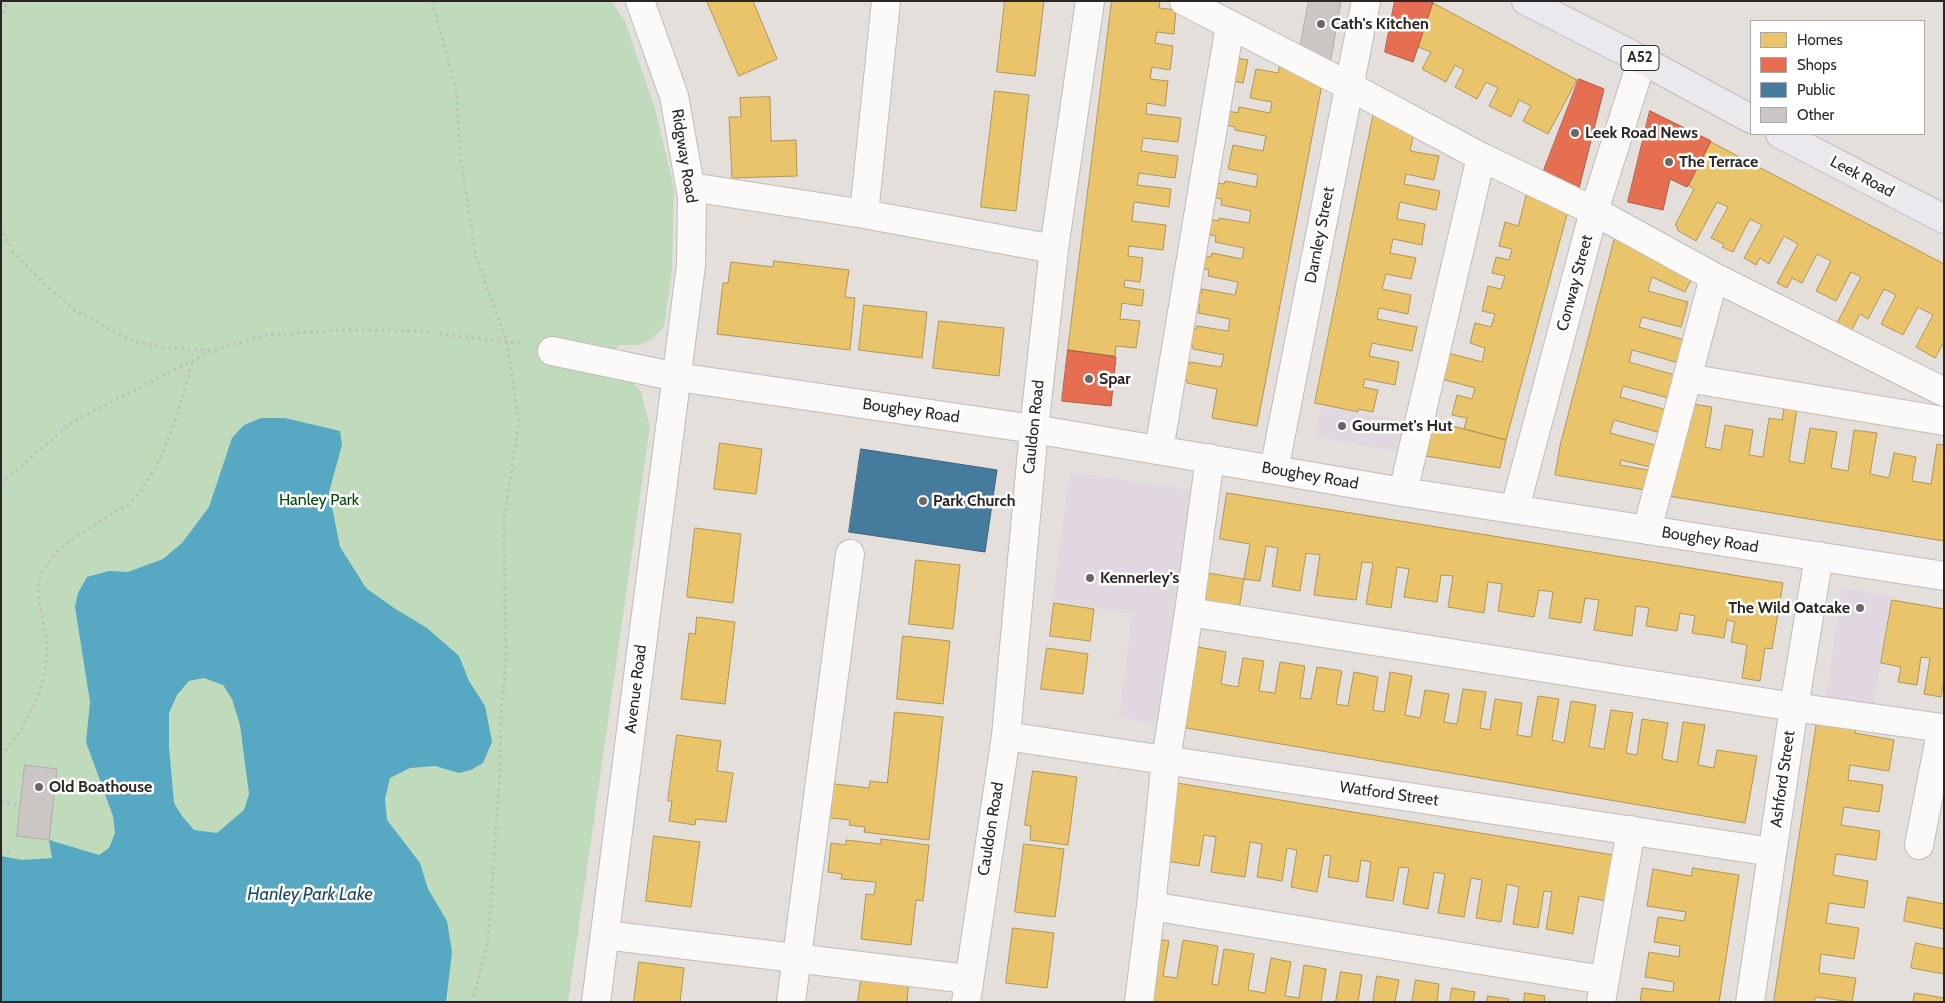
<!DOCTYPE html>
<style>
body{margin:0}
#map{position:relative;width:1945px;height:1003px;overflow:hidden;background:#e4dfda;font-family:Cabin,sans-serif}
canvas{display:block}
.frame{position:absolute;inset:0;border:2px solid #2b2724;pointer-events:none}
.legend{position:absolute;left:1750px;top:20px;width:175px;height:115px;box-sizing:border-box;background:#fff;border:1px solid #aaa9a7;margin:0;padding:6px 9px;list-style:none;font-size:15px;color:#2b2724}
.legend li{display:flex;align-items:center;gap:10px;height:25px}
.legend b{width:25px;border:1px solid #aaa9a7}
</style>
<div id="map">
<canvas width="1945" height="1003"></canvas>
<div class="frame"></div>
<ul class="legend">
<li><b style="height:14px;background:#e9c46a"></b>Homes</li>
<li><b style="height:14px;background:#e76f51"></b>Shops</li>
<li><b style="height:14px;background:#457b9d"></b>Public</li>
<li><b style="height:14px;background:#cbc6c3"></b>Other</li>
</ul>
</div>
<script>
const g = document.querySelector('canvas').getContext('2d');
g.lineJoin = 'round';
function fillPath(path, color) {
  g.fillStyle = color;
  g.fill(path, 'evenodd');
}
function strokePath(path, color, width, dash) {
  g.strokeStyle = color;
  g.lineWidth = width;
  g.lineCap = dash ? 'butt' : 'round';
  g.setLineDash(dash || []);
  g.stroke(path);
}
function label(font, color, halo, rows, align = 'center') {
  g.font = font + ' Cabin,sans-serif';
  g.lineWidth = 5;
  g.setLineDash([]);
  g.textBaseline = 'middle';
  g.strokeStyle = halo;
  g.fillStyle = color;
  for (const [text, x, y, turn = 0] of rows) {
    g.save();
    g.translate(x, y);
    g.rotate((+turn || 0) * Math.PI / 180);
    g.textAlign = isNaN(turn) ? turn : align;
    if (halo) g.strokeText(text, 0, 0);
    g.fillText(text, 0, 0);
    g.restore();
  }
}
const commercial = new Path2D(`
 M 1321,407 L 1411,422 L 1403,452 L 1315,437 Z
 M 1070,472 L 1199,491 L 1167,725 L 1119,718 L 1132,614 L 1052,601 Z
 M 1842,588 L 1891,596 L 1872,713 L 1825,705 Z`);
const green = new Path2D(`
 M 1,1 L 611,1 L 625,21 L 656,112 L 674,189 L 672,270 L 664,327 L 653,338 L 641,345 L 618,345 L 612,377 L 631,381 L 641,392 L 650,427 L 568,1002 L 1,1002 Z`);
const water = new Path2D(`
 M 261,418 L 285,418 L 340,431 L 342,445 L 329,492 L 340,547 L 366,588 L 394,608 L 427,628 L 459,656 L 469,681 L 485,706 L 492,742 L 483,763 L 471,770 L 459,773 L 435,766 L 410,768 L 390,778 L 385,799 L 387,820 L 420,863 L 428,889 L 447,921 L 452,952 L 446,1002 L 1,1002 L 1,856 L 22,860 L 52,858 L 49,840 L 99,855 L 109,848 L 115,833 L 113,816 L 86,742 L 90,702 L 75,607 L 78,593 L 87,577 L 109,571 L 128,572 L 163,559 L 182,543 L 209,507 L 232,438 L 244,425 ZM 204,678 L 223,685 L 232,699 L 240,725 L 249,794 L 244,810 L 217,833 L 194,830 L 182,816 L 174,803 L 169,747 L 169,713 L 177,695 L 189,681 Z`);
const homes = new Path2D(`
 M 707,1 L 753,1 L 777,59 L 739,76 Z
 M 1005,1 L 1044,1 L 1035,76 L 997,72 Z
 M 1112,1 L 1160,1 L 1159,8 L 1176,10 L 1174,34 L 1157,32 L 1155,43 L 1173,46 L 1170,70 L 1152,67 L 1150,79 L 1168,81 L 1165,106 L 1147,103 L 1146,114 L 1181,118 L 1178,142 L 1143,138 L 1141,151 L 1178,156 L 1175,178 L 1139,173 L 1137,185 L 1171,189 L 1169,207 L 1134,202 L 1132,221 L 1166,225 L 1163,250 L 1129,246 L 1128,256 L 1143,258 L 1140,282 L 1125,280 L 1124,287 L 1144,290 L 1142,306 L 1122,303 L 1120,319 L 1140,321 L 1136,348 L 1116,346 L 1115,356 L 1068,350 Z
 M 1433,3 L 1577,80 L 1548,134 L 1523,121 L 1531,106 L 1519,100 L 1511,117 L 1489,106 L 1498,88 L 1486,82 L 1477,99 L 1455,87 L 1464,70 L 1455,65 L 1446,82 L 1422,69 L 1431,52 L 1418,47 Z
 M 1281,54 L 1324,74 L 1257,426 L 1212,418 L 1217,389 L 1187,383 L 1187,380 L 1174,378 L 1178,361 L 1190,364 L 1190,362 L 1221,367 L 1224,355 L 1193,349 L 1193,346 L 1180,343 L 1183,326 L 1196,329 L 1197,326 L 1228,331 L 1230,319 L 1198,313 L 1200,305 L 1186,303 L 1189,291 L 1202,293 L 1202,289 L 1235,295 L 1238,282 L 1208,276 L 1209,270 L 1191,266 L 1193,254 L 1211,257 L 1212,253 L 1242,259 L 1244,248 L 1215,242 L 1216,236 L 1198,232 L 1201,218 L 1219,221 L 1219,218 L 1249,223 L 1251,211 L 1221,205 L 1222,199 L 1203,196 L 1206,181 L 1224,184 L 1225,181 L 1256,187 L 1258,175 L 1228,169 L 1233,145 L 1263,151 L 1266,136 L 1235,130 L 1235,127 L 1217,123 L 1219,109 L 1238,113 L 1239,107 L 1270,113 L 1272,102 L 1250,98 L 1256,69 L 1278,73 Z
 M 1227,56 L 1248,60 L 1243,83 L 1222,79 Z
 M 995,91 L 1029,95 L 1016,211 L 981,207 Z
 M 770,97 L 771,141 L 796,140 L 797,176 L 732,178 L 729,117 L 741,117 L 740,98 Z
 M 1376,102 L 1416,122 L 1410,151 L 1439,156 L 1434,180 L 1406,174 L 1404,184 L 1440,191 L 1436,210 L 1400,202 L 1397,219 L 1425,224 L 1422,245 L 1393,239 L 1390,253 L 1416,258 L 1411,279 L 1386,274 L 1382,289 L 1411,295 L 1408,314 L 1379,308 L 1377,319 L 1417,327 L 1412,351 L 1372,343 L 1369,356 L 1399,362 L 1395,385 L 1365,379 L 1363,387 L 1378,390 L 1373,412 L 1358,409 L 1358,412 L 1315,403 Z
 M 1711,142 L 1944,264 L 1944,342 L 1935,358 L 1916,347 L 1933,315 L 1918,307 L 1903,335 L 1881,324 L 1896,295 L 1884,289 L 1868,319 L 1860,314 L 1848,337 L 1834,329 L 1861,277 L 1851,272 L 1836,301 L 1816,291 L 1831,261 L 1817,254 L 1802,283 L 1792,278 L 1787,288 L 1777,283 L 1798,244 L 1784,236 L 1769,264 L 1760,258 L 1756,265 L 1744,258 L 1762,225 L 1750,219 L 1733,252 L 1722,247 L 1724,244 L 1711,238 L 1728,207 L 1717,202 L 1696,241 L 1677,230 L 1678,227 L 1675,225 L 1694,189 L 1689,186 Z
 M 1529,185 L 1572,196 L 1506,440 L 1464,429 L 1467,418 L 1452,415 L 1457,395 L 1472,399 L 1475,388 L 1430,376 L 1437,350 L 1482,362 L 1485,348 L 1470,343 L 1475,323 L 1491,327 L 1495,314 L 1482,311 L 1488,286 L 1501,289 L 1505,276 L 1492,273 L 1496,257 L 1509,260 L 1512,249 L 1499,246 L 1505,222 L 1518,226 Z
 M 1618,226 L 1694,274 L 1685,292 L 1652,277 L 1648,291 L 1688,302 L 1681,327 L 1642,317 L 1639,327 L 1685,340 L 1679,363 L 1632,350 L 1629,362 L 1675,375 L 1669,398 L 1623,386 L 1620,397 L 1667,410 L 1661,433 L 1614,420 L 1610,433 L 1655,445 L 1650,467 L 1621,460 L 1620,465 L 1648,470 L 1645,490 L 1555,475 L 1560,446 Z
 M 774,261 L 849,270 L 845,297 L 855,298 L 850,350 L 717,334 L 723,283 L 728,283 L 731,262 L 773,267 Z
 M 864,305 L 927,312 L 922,358 L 859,350 Z
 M 939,321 L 1004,328 L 999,376 L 933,368 Z
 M 1785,401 L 1798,403 L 1789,461 L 1804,464 L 1810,428 L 1837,432 L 1831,468 L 1848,471 L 1854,430 L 1877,433 L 1870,474 L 1889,478 L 1894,453 L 1916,457 L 1912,481 L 1931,484 L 1937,444 L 1944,445 L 1944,541 L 1662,495 L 1686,403 L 1712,407 L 1705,447 L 1721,450 L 1725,425 L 1753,430 L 1749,455 L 1763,457 L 1769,418 L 1782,420 Z
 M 1422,418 L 1506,440 L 1500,468 L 1413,454 Z
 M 720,443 L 762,449 L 756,494 L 714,489 Z
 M 1227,493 L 1783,583 L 1772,649 L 1765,648 L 1760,681 L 1742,678 L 1747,645 L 1731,642 L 1735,622 L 1727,620 L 1724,638 L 1692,633 L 1695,616 L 1680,613 L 1677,631 L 1646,626 L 1649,608 L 1636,606 L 1632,636 L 1594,630 L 1599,600 L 1585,598 L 1581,623 L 1549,618 L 1553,592 L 1539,590 L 1534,617 L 1498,611 L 1502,584 L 1488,582 L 1484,613 L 1448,607 L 1453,576 L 1441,575 L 1437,602 L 1404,597 L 1409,569 L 1397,567 L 1391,608 L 1366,604 L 1373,563 L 1362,562 L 1356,600 L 1314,595 L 1320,555 L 1306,553 L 1300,591 L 1272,586 L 1278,548 L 1266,546 L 1260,581 L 1244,579 L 1250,544 L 1220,539 Z
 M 695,528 L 741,534 L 733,603 L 687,597 Z
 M 916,560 L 960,565 L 953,629 L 909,624 Z
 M 1196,571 L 1244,579 L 1239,609 L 1191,601 Z
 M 1892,600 L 1944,609 L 1944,679 L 1941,697 L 1924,694 L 1930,658 L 1921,657 L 1917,685 L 1898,682 L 1901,667 L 1881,663 Z
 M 1054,603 L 1094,609 L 1090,641 L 1050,636 Z
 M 697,617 L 735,622 L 725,704 L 681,699 L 689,633 L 695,634 Z
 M 903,636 L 950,641 L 943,704 L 897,699 Z
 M 1198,647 L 1226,652 L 1221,684 L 1238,687 L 1243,658 L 1264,661 L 1259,691 L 1275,693 L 1280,662 L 1305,666 L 1300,698 L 1311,699 L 1317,667 L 1342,671 L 1336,704 L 1348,706 L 1354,672 L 1378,677 L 1373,710 L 1384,712 L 1390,672 L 1412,676 L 1405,715 L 1420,718 L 1425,690 L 1449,694 L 1444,722 L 1457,724 L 1463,689 L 1486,692 L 1480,728 L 1490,730 L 1495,699 L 1522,703 L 1517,735 L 1531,737 L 1538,696 L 1559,699 L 1552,740 L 1564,743 L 1571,701 L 1596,705 L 1589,747 L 1604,749 L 1611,710 L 1633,713 L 1626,753 L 1637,755 L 1642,719 L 1668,723 L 1662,759 L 1677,762 L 1683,722 L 1705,725 L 1698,765 L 1714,768 L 1717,750 L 1757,756 L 1745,823 L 1175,726 L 1192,679 Z
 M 1047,648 L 1088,654 L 1083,694 L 1041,689 Z
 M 895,712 L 943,717 L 929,840 L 864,832 L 865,827 L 849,825 L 850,820 L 822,817 L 826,783 L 869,788 L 870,781 L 887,783 Z
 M 1818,715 L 1857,721 L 1855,733 L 1894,740 L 1889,771 L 1850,765 L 1848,780 L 1883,785 L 1879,812 L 1844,807 L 1841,825 L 1880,831 L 1876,860 L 1836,854 L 1833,875 L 1868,881 L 1864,908 L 1829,903 L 1826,923 L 1859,928 L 1854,959 L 1821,954 L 1819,973 L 1856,978 L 1852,1002 L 1815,997 L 1814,1002 L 1774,1002 Z
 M 677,735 L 721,741 L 717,771 L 733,773 L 726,822 L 696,819 L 695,825 L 669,821 L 672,801 L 668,801 Z
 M 1033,771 L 1077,777 L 1068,845 L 1030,840 L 1031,826 L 1025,825 Z
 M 1171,782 L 1613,855 L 1606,901 L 1579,896 L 1573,934 L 1546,929 L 1552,892 L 1544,891 L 1538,928 L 1513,924 L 1519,887 L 1507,884 L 1501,922 L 1476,918 L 1482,880 L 1471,878 L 1464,917 L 1438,913 L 1445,874 L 1434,872 L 1428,909 L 1403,904 L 1409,868 L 1399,867 L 1393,901 L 1366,897 L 1371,862 L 1361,860 L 1358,882 L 1328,877 L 1331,856 L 1324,855 L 1317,892 L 1291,887 L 1297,850 L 1287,848 L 1282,881 L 1257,877 L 1262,844 L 1250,842 L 1245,877 L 1211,872 L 1216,837 L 1204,835 L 1199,866 L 1166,861 Z
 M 654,836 L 700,842 L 691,907 L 646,901 Z
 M 881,839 L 929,845 L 923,901 L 916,900 L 911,945 L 861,939 L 866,894 L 874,895 L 876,882 L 841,879 L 842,874 L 828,872 L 831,843 L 846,845 L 846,840 L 881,844 Z
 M 1024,844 L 1064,849 L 1055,917 L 1015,912 Z
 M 1693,868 L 1739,875 L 1719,1002 L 1640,1002 L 1642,988 L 1673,992 L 1674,982 L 1645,977 L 1649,952 L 1679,957 L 1680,946 L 1654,942 L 1658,917 L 1684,921 L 1686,912 L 1647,906 L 1653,869 L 1691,876 Z
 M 1908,897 L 1944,904 L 1944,929 L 1904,921 Z
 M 1013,928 L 1054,933 L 1047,988 L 1006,983 Z
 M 1153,938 L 1169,941 L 1163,976 L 1177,978 L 1183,940 L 1218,946 L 1212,984 L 1218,985 L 1224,949 L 1254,954 L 1248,990 L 1265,993 L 1271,958 L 1291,962 L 1285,996 L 1299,998 L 1304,965 L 1326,969 L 1321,1002 L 1143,1002 Z
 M 1916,943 L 1944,949 L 1944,974 L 1911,968 Z
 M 639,962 L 684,968 L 680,1002 L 634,1002 Z
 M 1341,972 L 1362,975 L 1358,1002 L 1336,1002 Z
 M 862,973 L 909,978 L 907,1002 L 858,1002 Z
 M 1377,976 L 1399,980 L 1395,1002 L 1373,1002 Z
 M 1416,980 L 1439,984 L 1437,1002 L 1412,1002 Z
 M 1452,988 L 1475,992 L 1473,1002 L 1450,1002 Z
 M 1525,993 L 1545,996 L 1544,1002 L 1524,1002 Z
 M 1915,993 L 1944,998 L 1944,1002 L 1913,1002 Z
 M 1488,996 L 1509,999 L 1508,1002 L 1487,1002 Z`);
const shops = new Path2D(`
 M 1395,1 L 1433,2 L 1413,62 L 1385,52 Z
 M 1579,79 L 1604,89 L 1577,196 L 1541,178 Z
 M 1650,111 L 1711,141 L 1687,187 L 1670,179 L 1663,210 L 1628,202 Z
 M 1068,350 L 1116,357 L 1111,406 L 1062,401 Z`);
const public = new Path2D(`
 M 861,449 L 997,470 L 985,552 L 849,532 Z`);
const building = new Path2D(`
 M 1309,1 L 1341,1 L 1330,64 L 1300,47 Z
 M 25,765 L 57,769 L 49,840 L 17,836 Z`);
const path = new Path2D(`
 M 432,1 L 456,89 L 460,155 L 476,257 L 507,341 L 519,423 L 504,520 L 506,656 L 501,713 L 500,770 L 488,941 L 472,1002
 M 1,19 L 7,1
 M 1,227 L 14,253 L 44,284 L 75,310 L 102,325 L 135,342 L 170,348 L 212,350
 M 1,483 L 74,421 L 213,350 L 267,335 L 348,330 L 420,331 L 522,344
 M 1,755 C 27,727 48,685 47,645 C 46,628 35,597 39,581 C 49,548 86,531 113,513 C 120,509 130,504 135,498 C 166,462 180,404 193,359
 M 1,801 L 20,805
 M 1,850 L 11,852`);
const minor = new Path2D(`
 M 1184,1 L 1349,86 L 1481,157 L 1594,211 L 1714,277 L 1944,392
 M 691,187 L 864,214 L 1054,249
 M 864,214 L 886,1
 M 552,351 L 677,377 L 1034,429 L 1403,492 L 1944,576
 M 1687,378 L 1944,421
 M 1159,450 L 1230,25
 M 1274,470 L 1366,1
 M 1403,492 L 1481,157
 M 1515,508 L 1594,211 L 1642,60
 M 1647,530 L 1714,277
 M 1189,612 L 1794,707 L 1942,728 L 1919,845
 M 1006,736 L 1772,852
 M 1151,906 L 1603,980
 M 605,935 L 968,979
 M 596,1002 L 691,265 L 692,197 L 674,96 L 640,1
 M 791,1002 L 850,554
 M 966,1002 L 1006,736 L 1034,429 L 1054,249 L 1090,1
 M 1139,1002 L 1151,906 L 1166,760 L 1189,612 L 1210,458
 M 1601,1002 L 1631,830
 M 1750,1002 L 1794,707 L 1819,556`);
const highway = new Path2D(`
 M 1526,1 L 1642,60 L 1751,119
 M 1780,134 L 1944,219`);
const markers = [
 [1321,24,5,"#6c6764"],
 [1575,133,5,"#6c6764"],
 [1669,162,5,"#6c6764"],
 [1089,379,5,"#6c6764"],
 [1342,426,5,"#6c6764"],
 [923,501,5,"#6c6764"],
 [1090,578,5,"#6c6764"],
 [1860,608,5,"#6c6764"],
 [39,787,5,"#6c6764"]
];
const shields = [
 [1640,58,38]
];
const shieldNames = [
 ["A52",1640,58]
];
const poiNames = [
 ["Cath's Kitchen",1331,24],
 ["Leek Road News",1585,133],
 ["The Terrace",1679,162],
 ["Spar",1099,379],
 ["Gourmet's Hut",1352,426],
 ["Park Church",933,501],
 ["Kennerley's",1100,578],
 ["The Wild Oatcake",1850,608,"right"],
 ["Old Boathouse",49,787]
];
const streetNames = [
 ["Ridgway Road",684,156,81],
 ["Leek Road",1862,177,28],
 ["Darnley Street",1320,235,-79],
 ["Conway Street",1575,283,-75],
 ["Boughey Road",911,411,8],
 ["Cauldon Road",1034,427,-84],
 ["Boughey Road",1310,476,10],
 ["Boughey Road",1710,540,9],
 ["Avenue Road",636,689,-83],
 ["Ashford Street",1783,779,-82],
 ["Watford Street",1389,794,8],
 ["Cauldon Road",991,829,-81]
];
const parkNames = [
 ["Hanley Park",319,500]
];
const waterNames = [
 ["Hanley Park Lake",310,895]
];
fillPath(commercial, '#e0d7e1');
fillPath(green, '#c0dbbb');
fillPath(water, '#56a8c3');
fillPath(homes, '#e9c46a');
strokePath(homes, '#b09555', 1);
fillPath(shops, '#e76f51');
strokePath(shops, '#af5944', 1);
fillPath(public, '#457b9d');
strokePath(public, '#3d6279', 1);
fillPath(building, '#cbc6c3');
strokePath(building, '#b1aca8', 1);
strokePath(minor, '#c1bcb9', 30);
strokePath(highway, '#bfbcb9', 30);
strokePath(path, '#c0bfbc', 3, [2.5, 4]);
strokePath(minor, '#fbfaf9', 28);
strokePath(highway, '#ebe8ee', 28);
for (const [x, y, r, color] of markers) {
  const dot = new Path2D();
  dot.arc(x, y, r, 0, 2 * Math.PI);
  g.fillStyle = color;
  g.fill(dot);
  strokePath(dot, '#fff', 2);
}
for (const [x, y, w] of shields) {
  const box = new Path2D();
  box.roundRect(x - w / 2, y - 12.5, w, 25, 4);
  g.fillStyle = '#fff';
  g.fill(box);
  strokePath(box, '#2b2724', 1);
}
label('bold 15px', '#2b2724', null, shieldNames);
label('bold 16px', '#2b2724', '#fff', poiNames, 'left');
label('16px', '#2b2724', '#fff', streetNames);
label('16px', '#004807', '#fff', parkNames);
label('italic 18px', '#1a4759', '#fff', waterNames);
</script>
